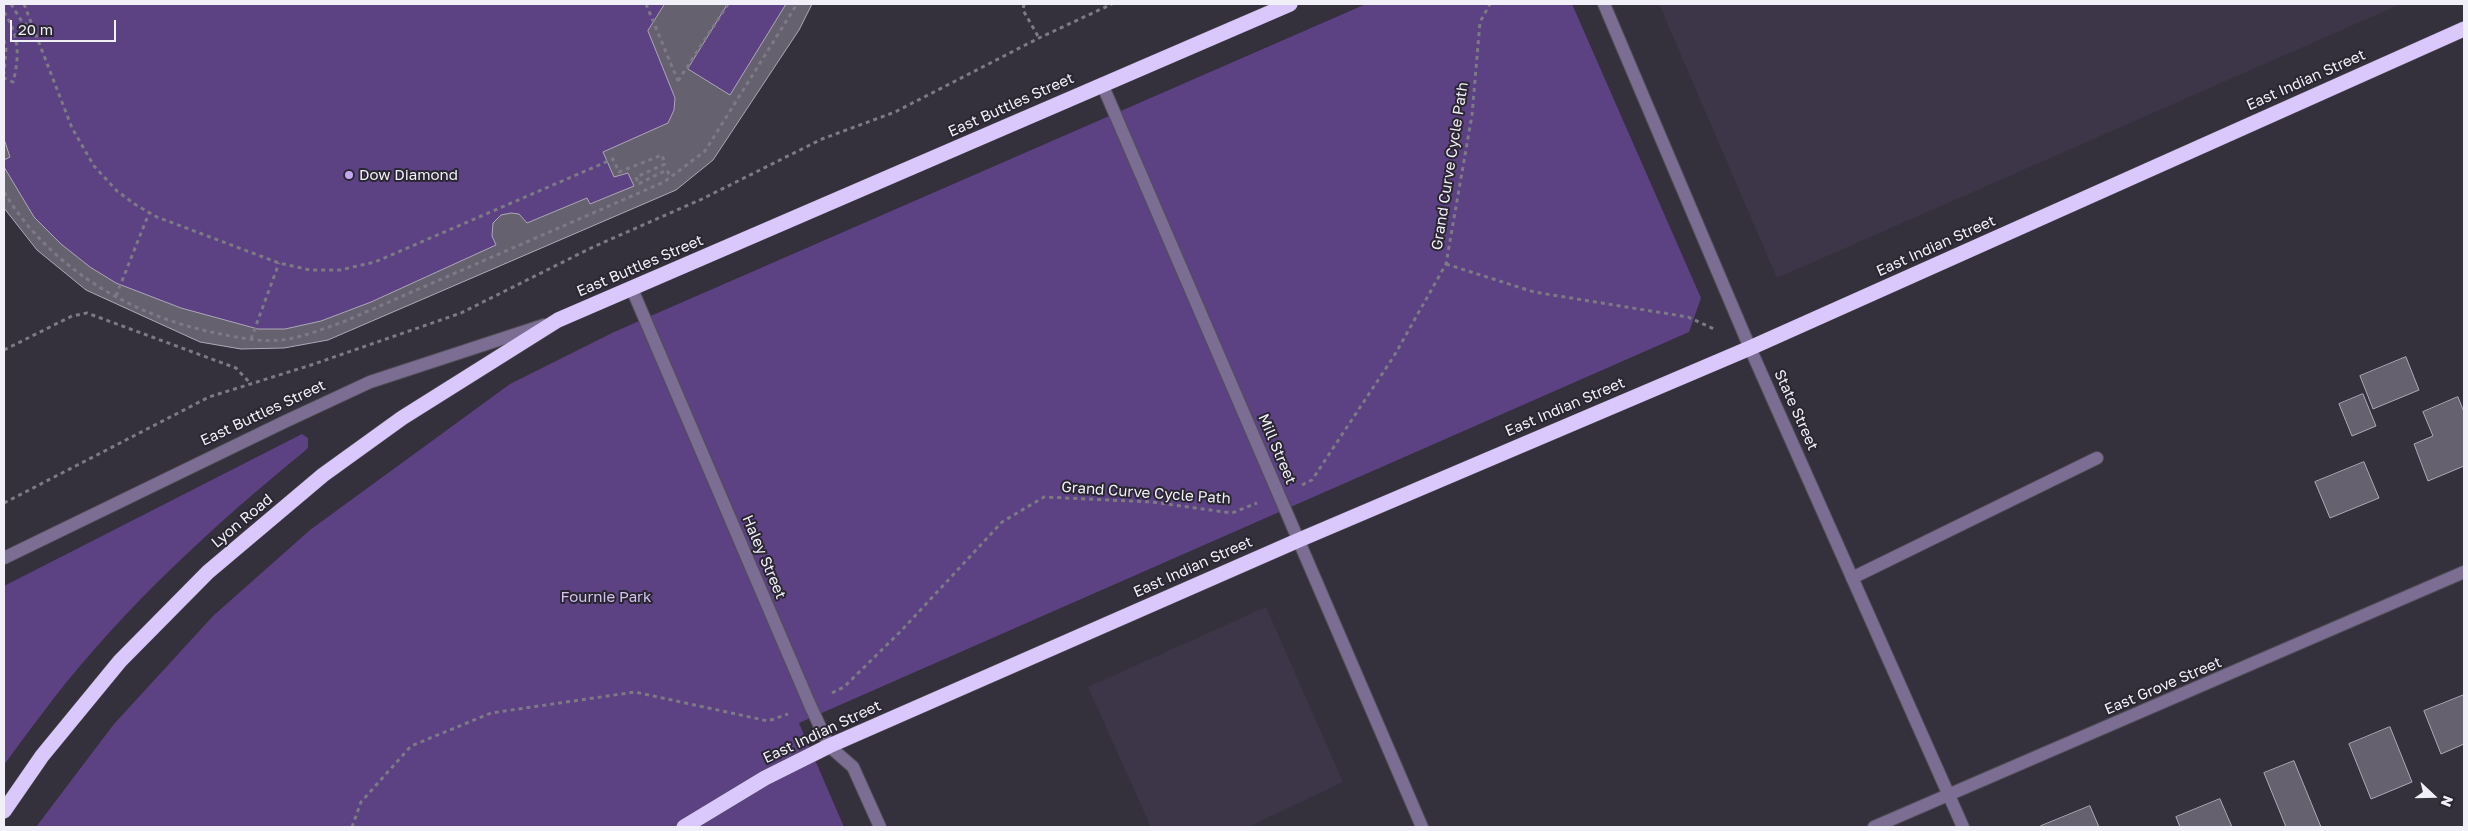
<!DOCTYPE html>
<style>
body{margin:0}
#map{position:relative;width:2468px;height:831px;overflow:hidden;background:#34303c;font-family:"Golos Text",sans-serif}
canvas{display:block}
.frame{position:absolute;inset:0;border:5px solid #f1eff7;pointer-events:none}
.north{position:absolute;left:2408px;top:771px;width:50px;height:50px;-webkit-text-stroke:4px #2a2632;paint-order:stroke;rotate:111deg;font-size:14px;font-weight:700;line-height:20px;text-align:center;color:#f1eff7}
.north::after{content:'';display:block;margin:auto;width:18px;height:22px;background:#f1eff7;clip-path:polygon(50% 0,100% 100%,50% 72%,0 100%)}
.scale{position:absolute;left:10px;top:20px;width:106px;height:22px;box-sizing:border-box;border:2px solid #f1eff7;border-top:0;padding-left:6px;font-size:15px;line-height:18px;white-space:nowrap;color:#f1eff7;-webkit-text-stroke:4px #2a2632;paint-order:stroke}
</style>
<div id="map">
<canvas width="2468" height="831"></canvas>
<div class="frame"></div>
<div class="north">N</div>
<div class="scale">20 m</div>
</div>
<script>
const g = document.querySelector('canvas').getContext('2d');
g.lineJoin = 'round';
function fillPath(path, color) {
  g.fillStyle = color;
  g.fill(path, 'evenodd');
}
function strokePath(path, color, width, dash) {
  g.strokeStyle = color;
  g.lineWidth = width;
  g.lineCap = dash ? 'butt' : 'round';
  g.setLineDash(dash || []);
  g.stroke(path);
}
function label(font, color, halo, rows, align = 'center') {
  g.font = font + ' "Golos Text",sans-serif';
  g.lineWidth = 4;
  g.setLineDash([]);
  g.textBaseline = 'middle';
  g.strokeStyle = halo;
  g.fillStyle = color;
  for (const [text, x, y, turn = 0] of rows) {
    g.save();
    g.translate(x, y);
    g.rotate((+turn || 0) * Math.PI / 180);
    g.textAlign = isNaN(turn) ? turn : align;
    if (halo) g.strokeText(text, 0, 0);
    g.fillText(text, 0, 0);
    g.restore();
  }
}
const built = new Path2D(`
 M 1659,4 L 2401,4 L 1777,278 Z
 M 1266,607 L 1343,782 L 1248,827 L 1151,827 L 1088,687 Z`);
const green = new Path2D(`
 M 4,4 L 812,4 L 799,30 L 676,190 L 328,340 L 284,348 L 241,349 L 200,342 L 86,290 L 37,250 L 4,208 Z
 M 1366,4 L 1572,4 L 1701,298 L 1689,332 L 799,723 L 844,827 L 36,827 L 114,724 L 213,616 L 310,530 L 510,384 L 614,332 Z
 M 302,434 L 308,438 L 308,447 L 306,450 C 215,524 126,606 54,698 C 37,720 20,743 4,765 L 4,586 Z`);
const building = new Path2D(`
 M 665,4 L 812,4 L 799,30 L 713,160 L 676,190 L 328,340 L 284,348 L 241,349 L 200,342 L 86,290 L 37,250 L 4,208 L 4,167 L 34,217 L 61,244 L 90,267 L 116,283 L 181,308 L 258,329 L 285,329 L 321,321 L 371,302 L 496,245 L 492,236 L 493,223 L 501,215 L 511,213 L 519,214 L 527,223 L 587,198 L 590,204 L 634,186 L 628,173 L 614,177 L 603,152 L 668,123 L 674,110 L 675,98 L 648,31 Z
 M 728,4 L 786,4 L 730,95 L 688,69 Z
 M 4,139 L 10,157 L 4,160 Z
 M 2406,357 L 2419,390 L 2373,409 L 2360,376 Z
 M 2363,394 L 2376,426 L 2352,436 L 2339,404 Z
 M 2458,397 L 2464,412 L 2464,466 L 2428,481 L 2414,444 L 2433,436 L 2423,412 Z
 M 2364,462 L 2379,498 L 2330,518 L 2315,482 Z
 M 2464,695 L 2464,744 L 2441,754 L 2424,711 Z
 M 2390,727 L 2412,782 L 2371,799 L 2349,744 Z
 M 2294,761 L 2321,827 L 2286,827 L 2264,773 Z
 M 2220,799 L 2232,827 L 2180,827 L 2176,817 Z
 M 2090,806 L 2099,827 L 2042,827 L 2041,826 Z`);
const path = new Path2D(`
 M 11,4 L 24,25 L 31,22
 M 24,4 L 72,128 L 94,166 L 117,191 L 136,205 L 157,217 L 279,263 L 310,270 L 340,270 L 375,262 L 613,159 L 619,172 L 662,155 L 665,164 L 636,177 L 638,184 L 667,170 L 670,177
 M 646,4 L 678,81
 M 1024,4 L 1023,10 L 1039,38
 M 4,12 C 19,35 20,56 13,82 L 4,78
 M 4,40 L 6,49 L 4,74
 M 678,81 L 728,4
 M 4,192 C 49,267 131,316 216,333 C 239,338 265,343 288,339 C 306,336 325,328 343,322 L 664,182 L 705,151 L 797,4
 M 1446,264 L 1534,292 L 1688,317 L 1714,329
 M 116,296 L 149,213
 M 251,339 L 279,263
 M 4,350 L 72,316 L 87,313 L 236,368 L 251,384
 M 1302,485 L 1312,480 L 1394,356 L 1446,264 L 1472,115 L 1480,22 L 1490,4
 M 4,503 L 209,397 L 311,365 L 461,313 L 593,247 L 702,199 L 822,139 L 895,112 L 1039,38 L 1112,4
 M 832,693 L 844,687 L 901,631 L 1002,522 L 1044,497 L 1152,502 L 1232,513 L 1257,503
 M 352,827 L 361,802 L 411,746 L 491,713 L 635,692 L 768,721 L 788,714`);
const minor = new Path2D(`
 M 1604,4 L 1750,348 L 1963,827
 M 1102,84 L 1422,827
 M 632,289 L 810,705 L 829,746 L 853,767 L 880,827
 M 4,558 L 282,423 L 370,382 L 544,325
 M 1852,578 L 2097,458
 M 1874,827 L 2464,572`);
const highway = new Path2D(`
 M 4,811 L 42,756 L 120,661 L 208,572 L 323,475 L 402,418 L 558,320 L 1290,4
 M 684,827 L 765,778 L 829,746 L 1299,540 L 1750,348 L 2464,29`);
const markers = [
 [349,175,5,"#c3a7f2"]
];
const streetNames = [
 ["East Indian Street",2306,80,-24],
 ["East Buttles Street",1011,105,-24],
 ["Grand Curve Cycle Path",1450,166,-81],
 ["East Indian Street",1936,246,-24],
 ["East Buttles Street",640,266,-23],
 ["East Indian Street",1565,407,-23],
 ["State Street",1796,410,66],
 ["East Buttles Street",263,413,-25],
 ["Mill Street",1277,449,67],
 ["Grand Curve Cycle Path",1146,493,4],
 ["Lyon Road",242,521,-40],
 ["Haley Street",764,557,67],
 ["East Indian Street",1193,567,-24],
 ["East Grove Street",2163,686,-23],
 ["East Indian Street",822,732,-25]
];
const poiNames = [
 ["Dow Diamond",359,175]
];
const parkNames = [
 ["Fournie Park",606,597]
];
fillPath(built, '#3d3649');
fillPath(green, '#5c4183');
fillPath(building, '#66616f');
strokePath(building, '#ada8b7', 1);
strokePath(minor, '#524f5a', 14);
strokePath(highway, '#524f5a', 16);
strokePath(path, '#7d7a85', 3, [4, 4]);
strokePath(minor, '#7b6e92', 12);
strokePath(highway, '#dac7fc', 15);
for (const [x, y, r, color] of markers) {
  const dot = new Path2D();
  dot.arc(x, y, r, 0, 2 * Math.PI);
  g.fillStyle = color;
  g.fill(dot);
  strokePath(dot, '#2a2632', 2);
}
label('15px', '#f1eff7', '#2a2632', streetNames);
label('15px', '#f1eff7', '#2a2632', poiNames, 'left');
label('15px', '#d3c4f0', '#2a2632', parkNames);
</script>
